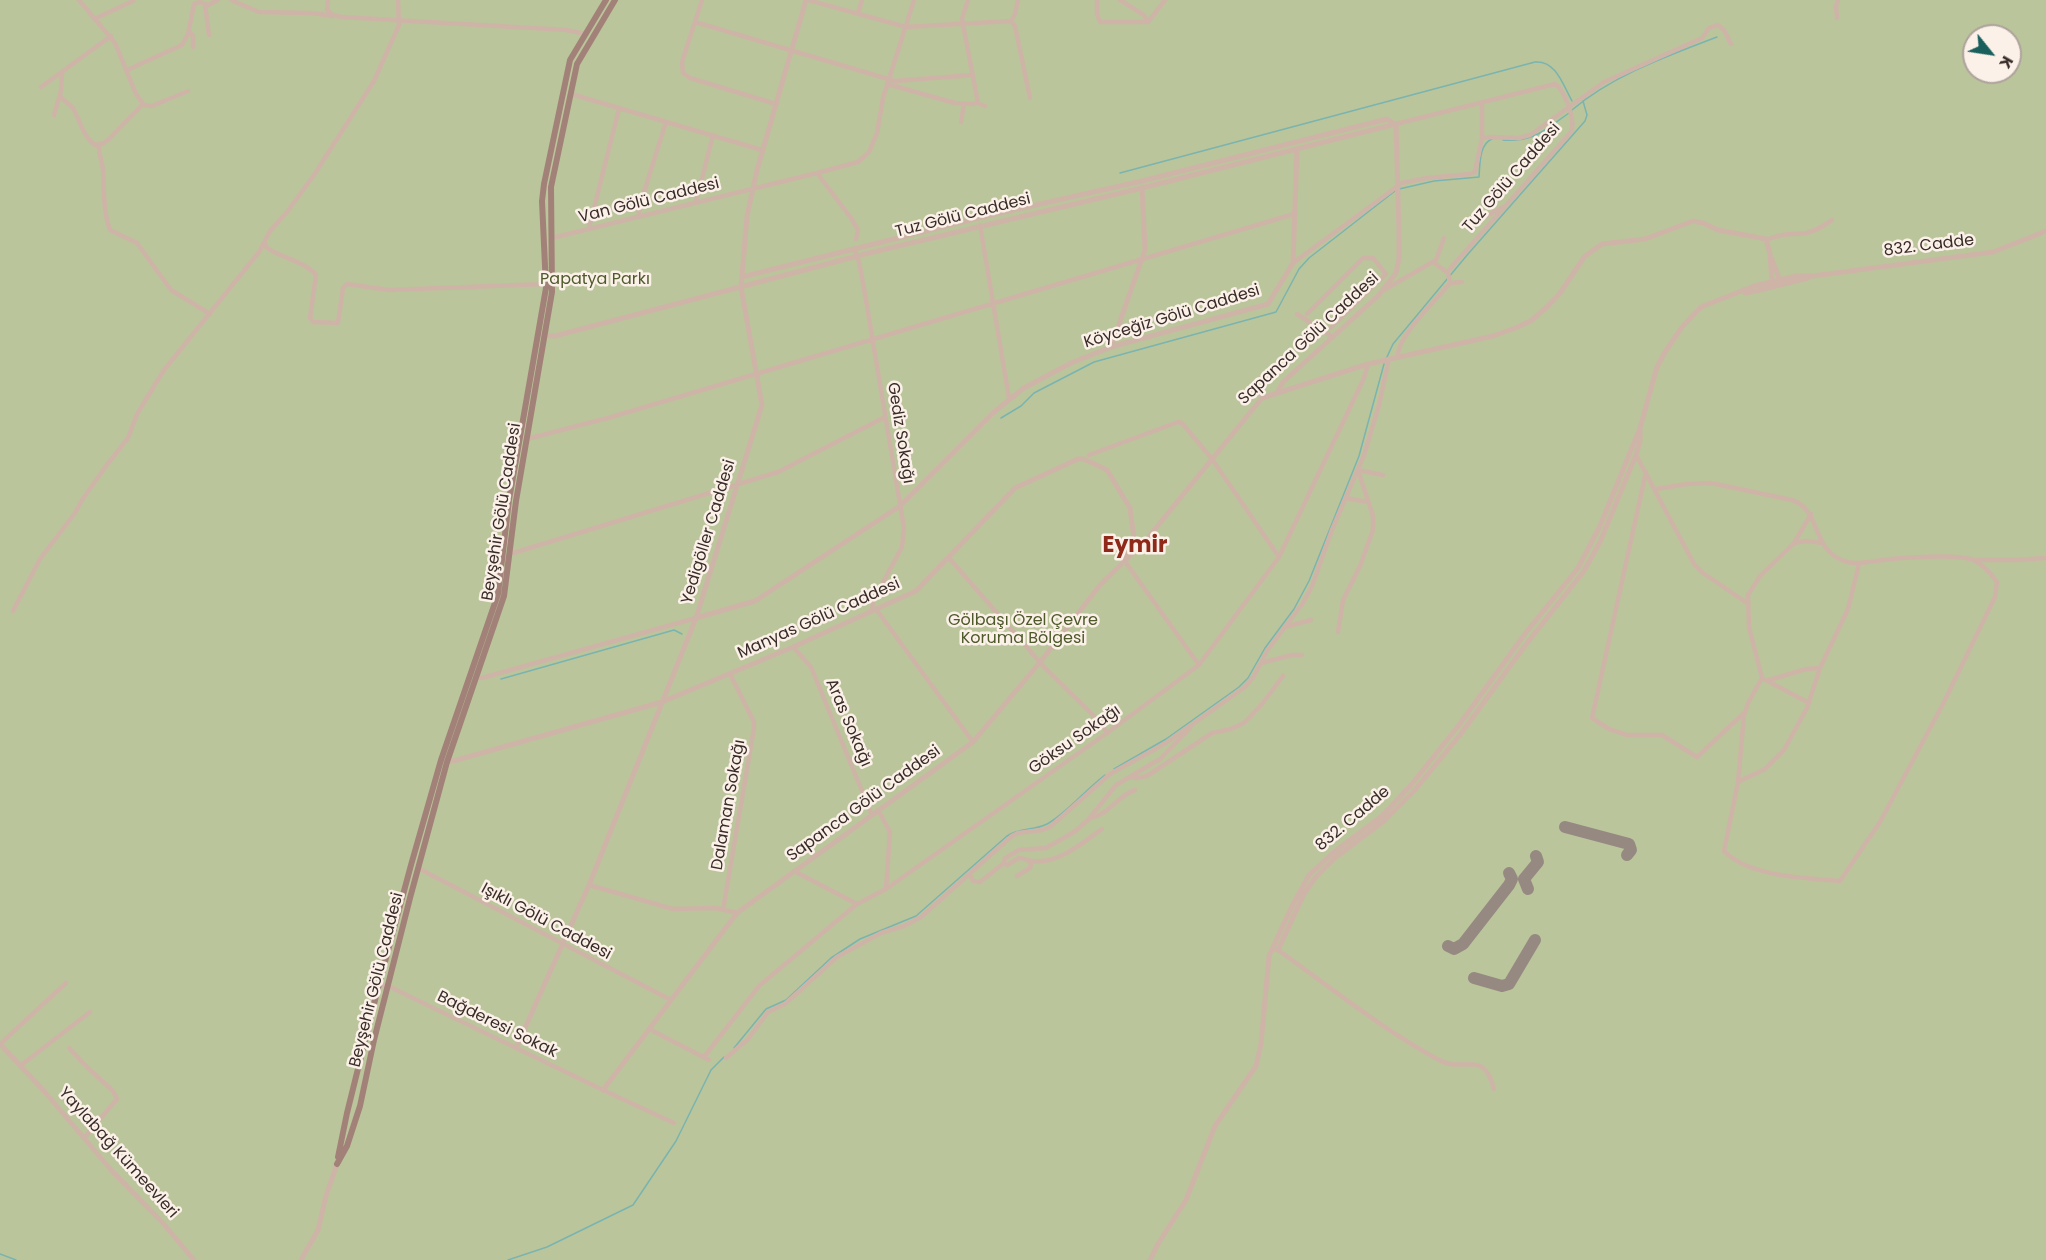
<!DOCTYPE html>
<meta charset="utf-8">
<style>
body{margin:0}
#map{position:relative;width:2046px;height:1260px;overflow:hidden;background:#f4e6dc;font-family:Poppins,sans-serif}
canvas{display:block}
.north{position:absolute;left:1962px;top:24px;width:60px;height:60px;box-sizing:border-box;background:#fbf1e9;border:2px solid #ada29c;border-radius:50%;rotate:120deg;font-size:16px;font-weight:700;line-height:24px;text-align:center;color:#392c28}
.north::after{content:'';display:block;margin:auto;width:21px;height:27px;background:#1a5f5c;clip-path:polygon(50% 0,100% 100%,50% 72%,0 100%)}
</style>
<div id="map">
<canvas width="2046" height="1260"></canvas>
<div class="north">K</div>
</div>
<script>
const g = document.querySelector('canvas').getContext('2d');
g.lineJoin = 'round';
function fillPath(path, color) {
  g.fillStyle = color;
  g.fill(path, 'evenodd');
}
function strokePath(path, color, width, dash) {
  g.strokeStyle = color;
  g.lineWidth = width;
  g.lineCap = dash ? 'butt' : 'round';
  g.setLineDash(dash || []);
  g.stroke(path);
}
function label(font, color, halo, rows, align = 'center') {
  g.font = font + ' Poppins,sans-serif';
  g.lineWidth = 5;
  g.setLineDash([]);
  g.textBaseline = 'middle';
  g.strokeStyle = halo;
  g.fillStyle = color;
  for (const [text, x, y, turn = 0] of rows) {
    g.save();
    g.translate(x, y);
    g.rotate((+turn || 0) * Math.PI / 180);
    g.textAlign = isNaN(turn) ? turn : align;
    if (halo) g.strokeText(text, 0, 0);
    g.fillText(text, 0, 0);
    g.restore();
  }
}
const green = new Path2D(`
 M 0,0 L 2046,0 L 2046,1260 L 0,1260 ZM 1974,36 L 2010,36 L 2010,72 L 1974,72 Z`);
const stream = new Path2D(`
 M 1572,110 C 1613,75 1668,56 1717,37
 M 1503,140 C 1535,142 1544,130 1569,113
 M 1120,173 L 1535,62 C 1556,60 1563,85 1572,101
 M 1399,189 L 1434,181 L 1479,177 C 1480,165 1479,144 1492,139
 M 1386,359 L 1393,344 L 1468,254 L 1585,121 L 1587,115 L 1583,101
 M 1001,418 L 1021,406 L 1034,393 L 1094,362 L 1276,312 L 1299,269 L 1309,258 L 1395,191
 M 501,679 L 674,630 L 682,634
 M 1114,769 L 1166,739 L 1239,687 L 1248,678 L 1265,648 L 1294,609 L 1309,581 L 1359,456 L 1384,364
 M 734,1048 L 766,1009 L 786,1000 L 831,958 L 860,939 L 916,916 L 1007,836 C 1021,827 1033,831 1047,824 C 1066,814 1086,789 1105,775
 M 0,1254 L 16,1260
 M 508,1260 L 547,1247 L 633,1205 L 676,1141 L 711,1070 L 724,1057`);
const taxiway = new Path2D(`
 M 1565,827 L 1629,844 L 1631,850 L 1627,855
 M 1528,889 L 1524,879 L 1538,862 L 1536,856
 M 1448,946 L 1454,949 L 1463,944 L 1509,885 L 1512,879 L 1509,873
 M 1474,978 L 1502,986 L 1509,984 L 1535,940`);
const minor = new Path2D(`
 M 79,0 L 115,43 L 136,94 L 144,105 L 152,106 L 188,91
 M 231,0 L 259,12 L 311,13 L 333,16
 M 328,0 L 327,10 L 333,15 L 342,17 L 567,30 L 585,34
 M 702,0 L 682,62 L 683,73 L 690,78 L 776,104
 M 808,0 L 906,27 L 1011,21
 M 968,0 L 962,19 L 978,103 L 985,106
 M 1097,0 L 1097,14 L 1100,22 L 1148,22 L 1165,0
 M 1120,0 L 1144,15 L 1148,22
 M 205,4 L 209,35
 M 858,13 L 862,0
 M 1837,18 L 1836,6 L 1838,0
 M 94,19 L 133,1
 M 1011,21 L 1015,26 L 1030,98
 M 1011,21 L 1015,14 L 1018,0
 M 695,22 L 895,81 L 973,75
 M 189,31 L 193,36 L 193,47
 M 127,70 L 182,45 L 188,34 L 194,4 L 200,2 L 208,5 L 218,0
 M 887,84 L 955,103 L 972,104 L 978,103
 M 41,87 L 111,36
 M 571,94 L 762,150
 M 60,96 C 64,102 71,104 74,110 C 80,121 84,138 95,145 L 104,143 L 109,139 L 143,104
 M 54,115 L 61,91 L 62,73
 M 961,122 L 964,104
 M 1396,124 L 1555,84 C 1565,90 1576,121 1571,132 L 1447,272
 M 1482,138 L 1491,137 L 1519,138 L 1530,135 L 1604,82 L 1702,38 L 1709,28 L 1718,25 L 1724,30 L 1731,44
 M 99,145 C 98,154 102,160 103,169 C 104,189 103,211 110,230 L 137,243 L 171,290 L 210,314
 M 817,173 L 851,218 L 858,230 L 856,239
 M 696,202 L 713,135
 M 639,216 L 639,208 L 666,122
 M 1479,220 L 1503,207
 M 980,225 L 1009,398
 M 589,228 L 619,109
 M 552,238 L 817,173 L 858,162 L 869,152 L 877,133 L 883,98 L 914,0
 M 1767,240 C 1779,233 1792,235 1806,233 C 1816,231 1823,226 1832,220
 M 265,242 L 266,247 C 280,258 305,261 316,275 L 310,318 L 313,322 L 338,323 L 343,288 L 347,284 L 389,290 L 546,284
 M 854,249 L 859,262 L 865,294 L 904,528 L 902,547 L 873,601 L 872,611
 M 1293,263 L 1402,183 L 1427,178 L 1470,174 L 1475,172 L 1482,138 L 1482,102
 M 1450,283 L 1462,282
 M 1384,290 L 1436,260 L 1444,238
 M 1297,314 L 1331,336
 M 1307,314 L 1363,258 L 1373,258 L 1386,274 L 1330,328
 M 1398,356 C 1396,338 1438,298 1450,283 L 1448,273 L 1433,262
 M 527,439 L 608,418 L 1294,214
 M 1089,455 L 1178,422 L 1182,423 L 1212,459 L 1279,557
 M 1636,455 L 1694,564 L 1703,573 L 1747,603
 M 1646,472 L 1592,718 L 1609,729 L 1627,735 L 1662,735 L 1697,757 L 1745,712
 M 1656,489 L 1687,484 L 1711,483 L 1792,500 C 1822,510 1810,548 1844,561 C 1856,565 1864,562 1876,561 C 1896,558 1957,553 1973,560 C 1982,564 1992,574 1997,582 L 1995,597 L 1943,704 L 1880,822 L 1840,881 C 1806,878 1749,877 1724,851 L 1738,782 L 1765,769 L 1784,750 L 1807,708 L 1820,668 L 1848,609 L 1859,564
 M 1346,498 L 1368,502
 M 1794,543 L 1806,541 L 1823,543
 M 510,554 L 778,472 L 885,417
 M 949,558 L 1045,668 L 1101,723 L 1107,733
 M 1124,560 L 1199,665
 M 1973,560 L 2017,560 L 2046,558
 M 876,609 L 973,742
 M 13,611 L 40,559 L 75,513 L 82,500 L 106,466 L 128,438 L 137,414 L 164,370 L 259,252 L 270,231 L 287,212 L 314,175 L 374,81 L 399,25 L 398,0
 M 1285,627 L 1311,620
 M 1338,632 L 1343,600 L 1360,566 L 1373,530 L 1373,516 L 1358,470 L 1383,475
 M 793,647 L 811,667 L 872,815
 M 1261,663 L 1292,655 L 1302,655
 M 476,677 L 482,678 L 696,618
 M 1762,678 L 1809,703
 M 1769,680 L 1806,669 L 1820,668
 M 1130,777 L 1136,778 L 1147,776 L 1212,733 L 1231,729 L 1244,723 L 1262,704 L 1283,676
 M 1738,782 L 1744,715 L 1748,703 L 1762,678 L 1749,627 L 1748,595 L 1760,576 L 1794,543 L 1811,514
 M 878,810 L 890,832 L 886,889
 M 1090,818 C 1109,815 1117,796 1135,790
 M 1102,829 C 1082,843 1059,864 1033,861 C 1028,861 1024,858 1019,858 L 1007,865 L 1004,863 L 1005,858 L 1019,850 L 1046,848 L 1074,832 L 1088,820 L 1116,785 L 1160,759 L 1190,728
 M 418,868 L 671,1000
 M 794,871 L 857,904
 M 970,875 L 973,881 L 980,882 L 1004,863
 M 1017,876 L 1030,868 L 1031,864 L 1028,860
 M 589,885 L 673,909 L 716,908 L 737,913
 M 723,910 L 754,728 L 754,722 L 730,674
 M 1278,950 C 1330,987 1381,1028 1437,1059 C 1464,1075 1483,1047 1494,1089
 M 379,984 L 388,986 L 603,1090 L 674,1123
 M 649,1029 L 709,1060
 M 0,1044 L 66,983
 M 69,1048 L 87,1067 L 113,1091 L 117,1099 L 84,1138
 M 704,1057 L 759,986 L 857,904 L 886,889 L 1107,733 L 1199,665 L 1279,557 L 1364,378 L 1368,364
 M 726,1058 L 748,1039 L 768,1012 L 785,1004 L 837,957 L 881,933 L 904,926 L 921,917 L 1012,836 L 1018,833 L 1042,830 L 1050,827 L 1110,774 L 1166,743 L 1245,687 L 1254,676 L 1267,651 L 1303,603 L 1312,586 L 1332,530 L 1364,455 L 1379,405 L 1389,359
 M 20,1066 L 90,1012`);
const tertiary = new Path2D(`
 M 1772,259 L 1780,281
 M 742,277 L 978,218 L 1142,181 L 1387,119 L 1395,124
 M 1745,293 L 1756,291 L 1808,278
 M 538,335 L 555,336 L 865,254 L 1142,188 L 1396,124
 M 1111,347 L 1145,250 L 1142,187
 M 1277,393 L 1283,382 L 1378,296 L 1396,273 L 1399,259 L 1399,233 L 1396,124
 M 696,618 L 755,601 L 900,506 L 994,412 L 1024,388 L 1071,363 L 1111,347 L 1268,304 L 1293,263 L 1297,149
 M 443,761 L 447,762 L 457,760 L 662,702 L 793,647 L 916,591 L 1015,488 L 1078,459 L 1084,459 L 1107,470 L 1130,508 L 1134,538 L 1126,556
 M 1275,949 L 1278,950 L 1304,894 L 1315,878 L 1335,858 L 1384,821 L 1414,791 L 1460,735 L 1524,647 L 1584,571 L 1600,542 L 1636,455 L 1640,441 L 1640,429
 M 0,1044 L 44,1091 L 112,1171 L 162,1222 L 194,1260
 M 516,1048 L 589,885 L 696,618 L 762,405 L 741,287 L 747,216 L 757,170 L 806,0
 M 603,1090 L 737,913 L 973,742 L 1041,661 L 1100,585 L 1146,540 L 1262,398 L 1368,364 L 1493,336 L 1518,327 L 1532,320 L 1548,306 L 1560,293 L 1585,256 L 1602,244 L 1645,239 L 1693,221 L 1703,223 L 1718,230 L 1766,239 L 1770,254 L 1772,281 L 1774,286
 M 301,1260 L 318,1230 L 326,1196 L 337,1164
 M 1150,1260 L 1158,1244 L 1186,1200 L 1215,1126 L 1256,1066 L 1261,1044 L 1269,956 L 1292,906 L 1309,875 L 1334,852 L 1382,816 L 1411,785 L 1459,725 L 1524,635 L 1578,568 L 1600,526 L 1640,428 L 1657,367 L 1665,352 L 1682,327 L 1701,307 L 1754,286 L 1796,276 L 1813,276 L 1993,252 L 2046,231`);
const secondary = new Path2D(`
 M 338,1157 L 347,1113 L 379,984 L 411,865 L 441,760 L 498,594 L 509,500 L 546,288 L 542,201 L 544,184 L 570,60 L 606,0
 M 337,1164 L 347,1146 L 360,1106 L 374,1040 L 410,898 L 447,762 L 504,596 L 516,501 L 552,292 L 551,187 L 577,64 L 615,0`);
const streetNames = [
 ["Tuz Gölü Caddesi",1512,178,-49],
 ["Van Gölü Caddesi",649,201,-14],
 ["Tuz Gölü Caddesi",963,216,-14],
 ["832. Cadde",1929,246,-7],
 ["Köyceğiz Gölü Caddesi",1172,317,-17],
 ["Sapanca Gölü Caddesi",1309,339,-43],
 ["Gediz Sokağı",900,433,81],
 ["Beyşehir Gölü Caddesi",502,512,-81],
 ["Yedigöller Caddesi",709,532,-73],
 ["Manyas Gölü Caddesi",819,619,-24],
 ["Aras Sokağı",848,723,67],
 ["Göksu Sokağı",1075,740,-35],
 ["Sapanca Gölü Caddesi",864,804,-36],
 ["Dalaman Sokağı",729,805,-80],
 ["832. Cadde",1353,819,-40],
 ["Işıklı Gölü Caddesi",546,922,28],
 ["Beyşehir Gölü Caddesi",377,980,-76],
 ["Bağderesi Sokak",497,1025,26],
 ["Yaylabağ Kümeevleri",118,1153,48]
];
const parkNames = [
 ["Papatya Parkı",595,280],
 ["Gölbaşı Özel Çevre",1023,621],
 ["Koruma Bölgesi",1023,639]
];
const districtNames = [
 ["Eymir",1135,546]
];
fillPath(green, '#bbc59b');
strokePath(stream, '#79b4b0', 1.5);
strokePath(taxiway, '#968982', 12);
strokePath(minor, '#ceb4a7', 4.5);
strokePath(tertiary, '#ceb4a7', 5);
strokePath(secondary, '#a28278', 6);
label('16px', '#392c28', '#fbf1e9', streetNames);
label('16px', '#4e5a2a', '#fbf1e9', parkNames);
label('bold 22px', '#8f291a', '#fbf1e9', districtNames);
</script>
